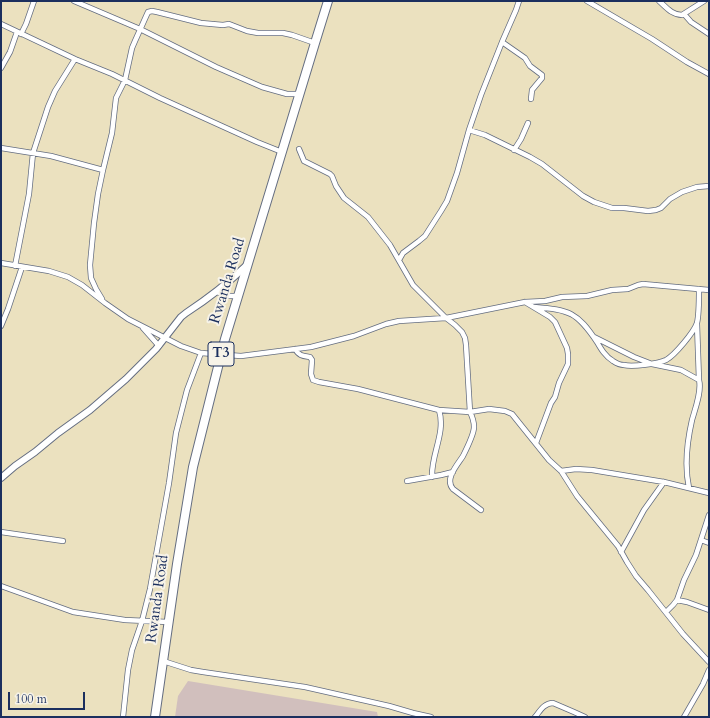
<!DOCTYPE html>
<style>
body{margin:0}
#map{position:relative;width:710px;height:718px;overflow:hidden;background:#ebe1bf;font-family:Cardo,serif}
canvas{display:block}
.frame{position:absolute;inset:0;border:2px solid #1b2f5e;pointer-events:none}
.scale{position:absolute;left:8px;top:692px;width:77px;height:18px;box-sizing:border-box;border:2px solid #1b2f5e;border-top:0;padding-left:5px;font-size:12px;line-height:14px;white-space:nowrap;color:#1b2f5e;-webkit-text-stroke:3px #f7f3e8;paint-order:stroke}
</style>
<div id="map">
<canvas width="710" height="718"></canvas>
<div class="frame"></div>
<div class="scale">100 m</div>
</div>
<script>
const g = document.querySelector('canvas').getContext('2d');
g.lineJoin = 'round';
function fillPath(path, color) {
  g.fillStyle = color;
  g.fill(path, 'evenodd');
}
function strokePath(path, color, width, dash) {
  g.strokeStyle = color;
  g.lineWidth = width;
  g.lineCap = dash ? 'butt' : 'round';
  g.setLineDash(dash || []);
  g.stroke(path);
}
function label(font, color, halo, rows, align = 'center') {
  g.font = font + ' Cardo,serif';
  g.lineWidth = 4;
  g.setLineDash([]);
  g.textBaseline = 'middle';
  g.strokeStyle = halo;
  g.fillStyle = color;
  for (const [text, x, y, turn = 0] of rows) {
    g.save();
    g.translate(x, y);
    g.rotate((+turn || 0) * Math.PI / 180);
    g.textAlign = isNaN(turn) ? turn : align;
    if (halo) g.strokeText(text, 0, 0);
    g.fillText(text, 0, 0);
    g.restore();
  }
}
const industrial = new Path2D(`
 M 188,681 L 377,712 L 378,717 L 175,717 L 178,696 Z`);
const street = new Path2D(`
 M 74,1 L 140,29 L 216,67 L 262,87 L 287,94 L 299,94
 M 587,1 L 652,39 L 687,62 L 709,74
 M 659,1 C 666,7 672,15 682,15 L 704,1
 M 684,14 L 691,22 L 709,34
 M 1,24 L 75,59 L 112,74 L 160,98 L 257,142 L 282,152
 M 21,34 L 26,24 L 34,1
 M 502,42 L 525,58 L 530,66 L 542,75 L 542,78 L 532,90 L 531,99
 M 1,68 L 10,52 L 17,32
 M 469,130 L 485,135 L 530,157 L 542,164 L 583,196 L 594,202 L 612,208 L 624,208 L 648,211 L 656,210 L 661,208 L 670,199 L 682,192 L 697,187 L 709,186
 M 1,148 L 51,156 L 103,170
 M 299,149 L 304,161 L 330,174 L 332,176 L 336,186 L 344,198 L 368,217 L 390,245 L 413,285 L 446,318 L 455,325 L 462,332 L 465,338 L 466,345 L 470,412 C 472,416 474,421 474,427 C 474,433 466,450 463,456 C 458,464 444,479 453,489 L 481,510
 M 514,150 L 521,139 L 528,123
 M 399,260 L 403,253 L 419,241 L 425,236 L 441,211 L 447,201 L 457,173 L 469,130 L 481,95 L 502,42 L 516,10 L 519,1
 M 1,263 L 49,271 L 68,277 L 82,285 L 105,303 L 128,319 L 181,346 L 201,353 L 241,356 L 311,347 L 354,336 L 386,324 L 399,321 L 446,318 L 525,302 L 545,301 L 562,297 L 587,296 L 612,290 L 628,289 L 638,285 L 643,284 L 709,290
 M 15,266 L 29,194 L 33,153 L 48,107 L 55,91 L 75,59
 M 217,292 L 230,296 L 238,296
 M 102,299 L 96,289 L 91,278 L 90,265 L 94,223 L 98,194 L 103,170 L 112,133 L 116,98 L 125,80 L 132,48 L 135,41 L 148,12 L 152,11 L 157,12 L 201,23 L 223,25 L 229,24 L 247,31 L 258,33 L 283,33 L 292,35 L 315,43
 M 525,302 L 550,317 L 555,322 L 567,348 L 568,354 L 568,364 L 559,383 L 555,397 L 551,403 L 536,443
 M 534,307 C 570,310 577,312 597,342 C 601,349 605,356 613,361 C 616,363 620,365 624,365 C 632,367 658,364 666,360 C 675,355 694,332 697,323 C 699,315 699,298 699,289
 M 697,324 L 699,380
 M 1,326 L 8,309 L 22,267
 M 143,328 L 159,346
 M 594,337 L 634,357 L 652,364 L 681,370 L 699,380 C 702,391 695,409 692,420 C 687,442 684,465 689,488
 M 295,349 C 299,356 303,356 310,357 L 312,360 L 311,374 L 313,380 L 319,382 L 358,389 L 439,410 L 470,412 L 489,409 L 505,411 L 512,414 L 549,460 L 561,471 L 577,496 L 618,546 L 627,562 L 636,576 L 648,590 L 683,634 L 709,662
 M 561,471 L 576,469 L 592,470 L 664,482 L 709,493
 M 432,477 C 431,454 446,433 439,410
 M 407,481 L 441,475 L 453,472
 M 1,532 L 63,541
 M 701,540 L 709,543
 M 621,552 L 644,510 L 664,482
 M 1,586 L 73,612 L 125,620 L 168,622
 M 677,600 L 687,602 L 709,610
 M 666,612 L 673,605 L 677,600 L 684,580 L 696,555 L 709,515
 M 163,661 L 191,670 L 203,672 L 305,687 L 389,706 L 413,713 L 431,717
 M 123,717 L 128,670 L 132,650 L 142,621 L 150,589 L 169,483 L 176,433 L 187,390 L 201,353
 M 535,717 C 540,711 544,703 553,703 L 574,712 L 585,717
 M 684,717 L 703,684 L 709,670`);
const secondary = new Path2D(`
 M 1,478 L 15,466 L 35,452 L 58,433 L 90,410 L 126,379 L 156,349 L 181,317 L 186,313 C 209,298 227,284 247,265`);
const highway = new Path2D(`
 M 155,717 L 177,564 L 193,467 L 225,339 L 315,43 L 328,1`);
const shields = [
 [221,354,26]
];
const shieldNames = [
 ["T3",221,354]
];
const streetNames = [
 ["Rwanda Road",228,281,-73],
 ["Rwanda Road",158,599,-82]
];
fillPath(industrial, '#d1bfbd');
strokePath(street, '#646d80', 6);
strokePath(secondary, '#646d80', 8);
strokePath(highway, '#646d80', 10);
strokePath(street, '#fff', 4.5);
strokePath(secondary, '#fff', 6);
strokePath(highway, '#fff', 8);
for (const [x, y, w] of shields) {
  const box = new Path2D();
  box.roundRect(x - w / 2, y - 12, w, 24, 3);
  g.fillStyle = '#f7f3e8';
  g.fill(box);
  strokePath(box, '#1b2f5e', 1);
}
label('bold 14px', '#1b2f5e', null, shieldNames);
label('15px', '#1b2f5e', '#f7f3e8', streetNames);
</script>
